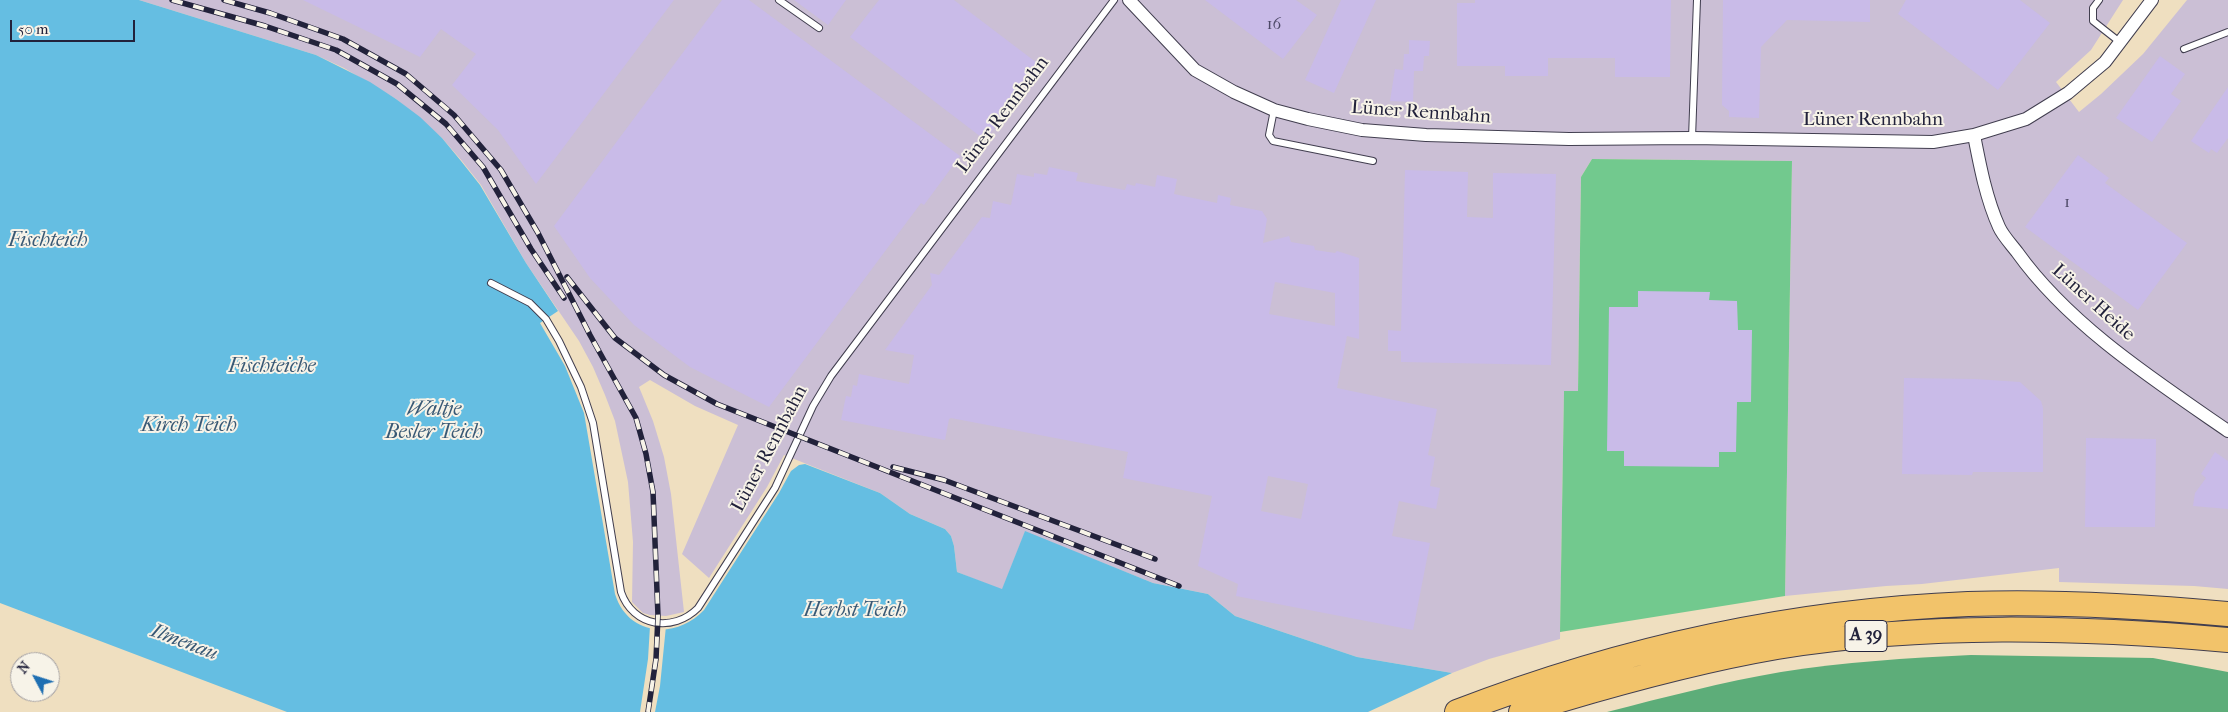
<!DOCTYPE html>
<meta charset="utf-8">
<style>
body{margin:0}
#map{position:relative;width:2228px;height:712px;overflow:hidden;background:#efdfc0;font-family:"IM FELL French Canon",serif}
canvas{display:block}
.north{position:absolute;left:10px;top:652px;width:50px;height:50px;box-sizing:border-box;background:#f7f3e8;border:1px solid #a29fa3;border-radius:50%;rotate:310deg;font-size:14px;font-weight:700;line-height:20px;text-align:center;color:#22223b}
.north::after{content:'';display:block;margin:auto;width:18px;height:22px;background:#1f6fb2;clip-path:polygon(50% 0,100% 100%,50% 72%,0 100%)}
.scale{position:absolute;left:10px;top:20px;width:125px;height:22px;box-sizing:border-box;border:2px solid #22223b;border-top:0;padding-left:6px;font-size:15px;line-height:18px;white-space:nowrap;color:#22223b;-webkit-text-stroke:4px #f7f3e8;paint-order:stroke}
</style>
<div id="map">
<canvas width="2228" height="712"></canvas>
<div class="north">N</div>
<div class="scale">50 m</div>
</div>
<script>
const g = document.querySelector('canvas').getContext('2d');
g.lineJoin = 'round';
function fillPath(path, color) {
  g.fillStyle = color;
  g.fill(path, 'evenodd');
}
function strokePath(path, color, width, dash) {
  g.strokeStyle = color;
  g.lineWidth = width;
  g.lineCap = dash ? 'butt' : 'round';
  g.setLineDash(dash || []);
  g.stroke(path);
}
function label(font, color, halo, rows, align = 'center') {
  g.font = font + ' "IM FELL French Canon",serif';
  g.lineWidth = 4;
  g.setLineDash([]);
  g.textBaseline = 'middle';
  g.strokeStyle = halo;
  g.fillStyle = color;
  for (const [text, x, y, turn = 0] of rows) {
    g.save();
    g.translate(x, y);
    g.rotate((+turn || 0) * Math.PI / 180);
    g.textAlign = isNaN(turn) ? turn : align;
    if (halo) g.strokeText(text, 0, 0);
    g.fillText(text, 0, 0);
    g.restore();
  }
}
const industrial = new Path2D(`
 M 139,0 L 2123,0 L 2091,50 L 2056,82 L 2079,112 L 2101,94 L 2143,54 L 2187,0 L 2228,0 L 2228,589 L 2194,586 L 2059,582 L 2059,568 L 1922,584 L 1886,586 L 1785,596 L 1792,161 L 1592,159 L 1581,177 L 1578,391 L 1564,391 L 1560,639 L 1489,659 L 1452,673 L 1357,657 L 1235,616 L 1208,594 L 1153,583 L 1025,532 L 1002,590 L 957,572 L 954,546 L 951,536 L 945,529 L 910,514 L 880,493 L 784,455 L 767,487 L 709,578 L 682,554 L 738,425 L 695,406 L 650,380 L 639,387 L 653,421 L 664,457 L 671,494 L 684,612 L 666,616 L 650,615 L 643,613 L 632,602 L 633,542 L 628,482 L 615,421 L 605,395 L 593,367 L 579,341 L 526,263 L 481,185 L 462,161 L 442,138 L 396,99 L 344,68 L 316,55 Z`);
const green = new Path2D(`
 M 1592,159 L 1792,161 L 1785,596 L 1560,632 L 1564,391 L 1578,391 L 1581,177 Z`);
const forest = new Path2D(`
 M 1971,655 L 2153,658 L 2228,672 L 2228,712 L 1607,712 C 1665,697 1723,682 1781,672 C 1844,662 1907,658 1971,655 Z`);
const water = new Path2D(`
 M 0,0 L 139,0 L 316,55 L 370,82 L 396,99 L 420,117 L 442,138 L 461,161 L 480,185 L 526,263 L 558,311 L 540,323 L 565,366 L 584,413 L 615,594 C 628,636 676,640 704,610 L 779,493 L 791,471 L 799,465 L 805,464 L 880,493 L 910,514 L 945,529 L 951,536 L 954,546 L 957,572 L 1002,589 L 1025,531 L 1153,583 L 1208,594 L 1235,616 L 1357,657 L 1452,673 L 1368,712 L 287,712 L 0,603 Z`);
const pier = new Path2D(`
 M 650,626 L 666,626 L 660,686 L 655,712 L 640,712 L 648,659 Z`);
const building = new Path2D(`
 M 303,0 L 674,0 L 536,184 L 498,130 L 452,85 L 476,54 L 441,29 L 420,57 Z
 M 722,0 L 749,0 L 960,156 L 924,205 L 921,203 L 769,407 L 690,367 L 634,325 L 590,278 L 554,226 Z
 M 794,0 L 846,0 L 828,25 Z
 M 879,0 L 954,0 L 1041,66 L 985,140 L 850,37 Z
 M 1205,0 L 1296,0 L 1317,15 L 1283,59 Z
 M 1341,0 L 1376,0 L 1334,93 L 1305,80 Z
 M 1475,0 L 1671,0 L 1670,77 L 1615,77 L 1615,58 L 1548,58 L 1548,76 L 1505,76 L 1505,66 L 1457,66 L 1457,3 L 1475,3 Z
 M 1723,0 L 1870,0 L 1870,22 L 1787,20 L 1761,47 L 1759,118 L 1729,117 L 1729,111 L 1722,105 Z
 M 1906,0 L 2020,0 L 2050,23 L 1998,90 L 1898,14 Z
 M 1409,40 L 1430,41 L 1429,56 L 1424,56 L 1423,71 L 1414,71 L 1413,102 L 1390,101 L 1395,69 L 1403,70 L 1404,54 L 1409,54 Z
 M 2160,56 L 2185,74 L 2171,94 L 2181,101 L 2152,142 L 2116,118 Z
 M 2228,87 L 2228,138 L 2217,153 L 2211,149 L 2209,153 L 2191,141 Z
 M 2078,155 L 2109,178 L 2105,183 L 2187,243 L 2138,310 L 2025,227 Z
 M 1049,167 L 1078,173 L 1076,181 L 1125,190 L 1127,184 L 1135,186 L 1136,183 L 1155,187 L 1157,175 L 1177,179 L 1174,194 L 1217,203 L 1218,195 L 1231,198 L 1230,205 L 1262,211 L 1267,219 L 1263,243 L 1289,236 L 1291,242 L 1314,246 L 1315,250 L 1335,253 L 1337,251 L 1359,258 L 1359,339 L 1347,336 L 1337,388 L 1437,409 L 1428,455 L 1435,457 L 1430,486 L 1440,488 L 1436,509 L 1399,501 L 1392,536 L 1430,543 L 1413,630 L 1236,596 L 1238,584 L 1198,566 L 1212,496 L 1123,478 L 1128,452 L 951,418 L 949,419 L 945,440 L 841,420 L 846,396 L 851,397 L 853,385 L 857,386 L 859,374 L 909,384 L 914,355 L 885,350 L 932,285 L 930,273 L 939,275 L 982,217 L 990,218 L 993,201 L 1011,205 L 1017,174 L 1034,177 L 1034,173 L 1047,175 ZM 1275,282 L 1335,293 L 1335,326 L 1269,314 ZM 1268,476 L 1308,484 L 1301,519 L 1261,511 Z
 M 1405,170 L 1468,172 L 1467,217 L 1493,218 L 1493,173 L 1556,174 L 1551,365 L 1401,362 L 1401,351 L 1388,351 L 1388,330 L 1401,331 Z
 M 1638,291 L 1710,292 L 1709,300 L 1737,301 L 1738,330 L 1752,330 L 1751,402 L 1737,402 L 1736,452 L 1719,452 L 1719,467 L 1624,466 L 1624,451 L 1607,451 L 1609,307 L 1638,307 Z
 M 1904,378 L 1975,379 L 2020,382 L 2041,401 L 2043,408 L 2043,472 L 1973,472 L 1972,475 L 1902,474 Z
 M 2086,438 L 2156,439 L 2155,527 L 2085,527 Z
 M 2215,452 L 2228,461 L 2228,509 L 2193,506 L 2195,493 L 2206,478 L 2201,474 Z`);
const lane = new Path2D(`
 M 779,0 L 819,28
 M 2099,0 L 2093,8 L 2093,21 L 2121,43
 M 2184,49 L 2228,32
 M 1274,110 L 1269,135 L 1273,141 L 1373,161
 M 1692,138 L 1697,0
 M 491,283 L 530,303 L 546,319 L 559,341 L 581,387 L 593,423 L 621,592 C 633,627 673,633 698,608 L 775,488 L 813,406 L 831,376 L 1114,0`);
const street = new Path2D(`
 M 1129,0 L 1195,70 L 1234,92 L 1274,110 L 1308,119 L 1362,130 L 1426,135 L 1569,139 L 1692,138 L 1933,142 L 1974,135 L 2026,119 L 2068,93 L 2105,62 L 2152,0
 M 1974,135 C 1980,166 1986,198 1999,227 C 2003,236 2011,244 2017,252 C 2069,325 2154,380 2228,431`);
const highway = new Path2D(`
 M 1457,712 C 1620,649 1793,611 1968,604 C 2055,601 2141,606 2228,614
 M 1521,712 C 1605,686 1690,662 1777,647 C 1926,623 2078,627 2228,640`);
const rail = new Path2D(`
 M 172,0 L 265,26 L 336,50 L 397,84 L 446,124 L 483,167 L 531,249 L 564,298
 M 224,0 L 270,13 L 343,39 L 406,74 L 454,115 L 501,170 L 538,233 L 590,335 L 636,418 L 646,454 L 653,492 L 658,616 L 656,659 L 648,712
 M 567,277 L 615,338 L 664,375 L 717,404 L 1179,586
 M 893,467 L 944,480 L 1155,559`);
const numberNames = [
 ["16",1274,25],
 ["1",2067,203]
];
const shields = [
 [1866,636,42]
];
const shieldNames = [
 ["A 39",1866,636]
];
const streetNames = [
 ["Lüner Rennbahn",1421,113,4],
 ["Lüner Rennbahn",1003,115,-53],
 ["Lüner Rennbahn",1873,120],
 ["Lüner Heide",2093,303,42],
 ["Lüner Rennbahn",770,449,-62]
];
const waterNames = [
 ["Fischteich",48,241],
 ["Fischteiche",272,367],
 ["Waltje",434,410],
 ["Besler Teich",434,433],
 ["Kirch Teich",189,426],
 ["Herbst Teich",855,611],
 ["Ilmenau",184,643,21]
];
fillPath(industrial, '#cbbfd5');
fillPath(green, '#72c98e');
fillPath(forest, '#5dad79');
fillPath(water, '#65bee2');
fillPath(pier, '#efdfc0');
fillPath(building, '#c9bbe8');
strokePath(lane, '#413e4f', 8);
strokePath(street, '#413e4f', 14);
strokePath(highway, '#413e4f', 26);
strokePath(lane, '#fff', 6);
strokePath(street, '#fff', 12);
strokePath(highway, '#f2c36a', 24);
strokePath(rail, '#22223b', 5.5);
strokePath(rail, '#f7f3e8', 4, [11]);
label('16px', '#4c4866', null, numberNames);
for (const [x, y, w] of shields) {
  const box = new Path2D();
  box.roundRect(x - w / 2, y - 15.5, w, 31, 4);
  g.fillStyle = '#f7f3e8';
  g.fill(box);
  strokePath(box, '#22223b', 1);
}
label('bold 18px', '#22223b', null, shieldNames);
label('19px', '#22223b', '#f7f3e8', streetNames);
label('italic 20px', '#395975', '#f7f3e8', waterNames);
</script>
